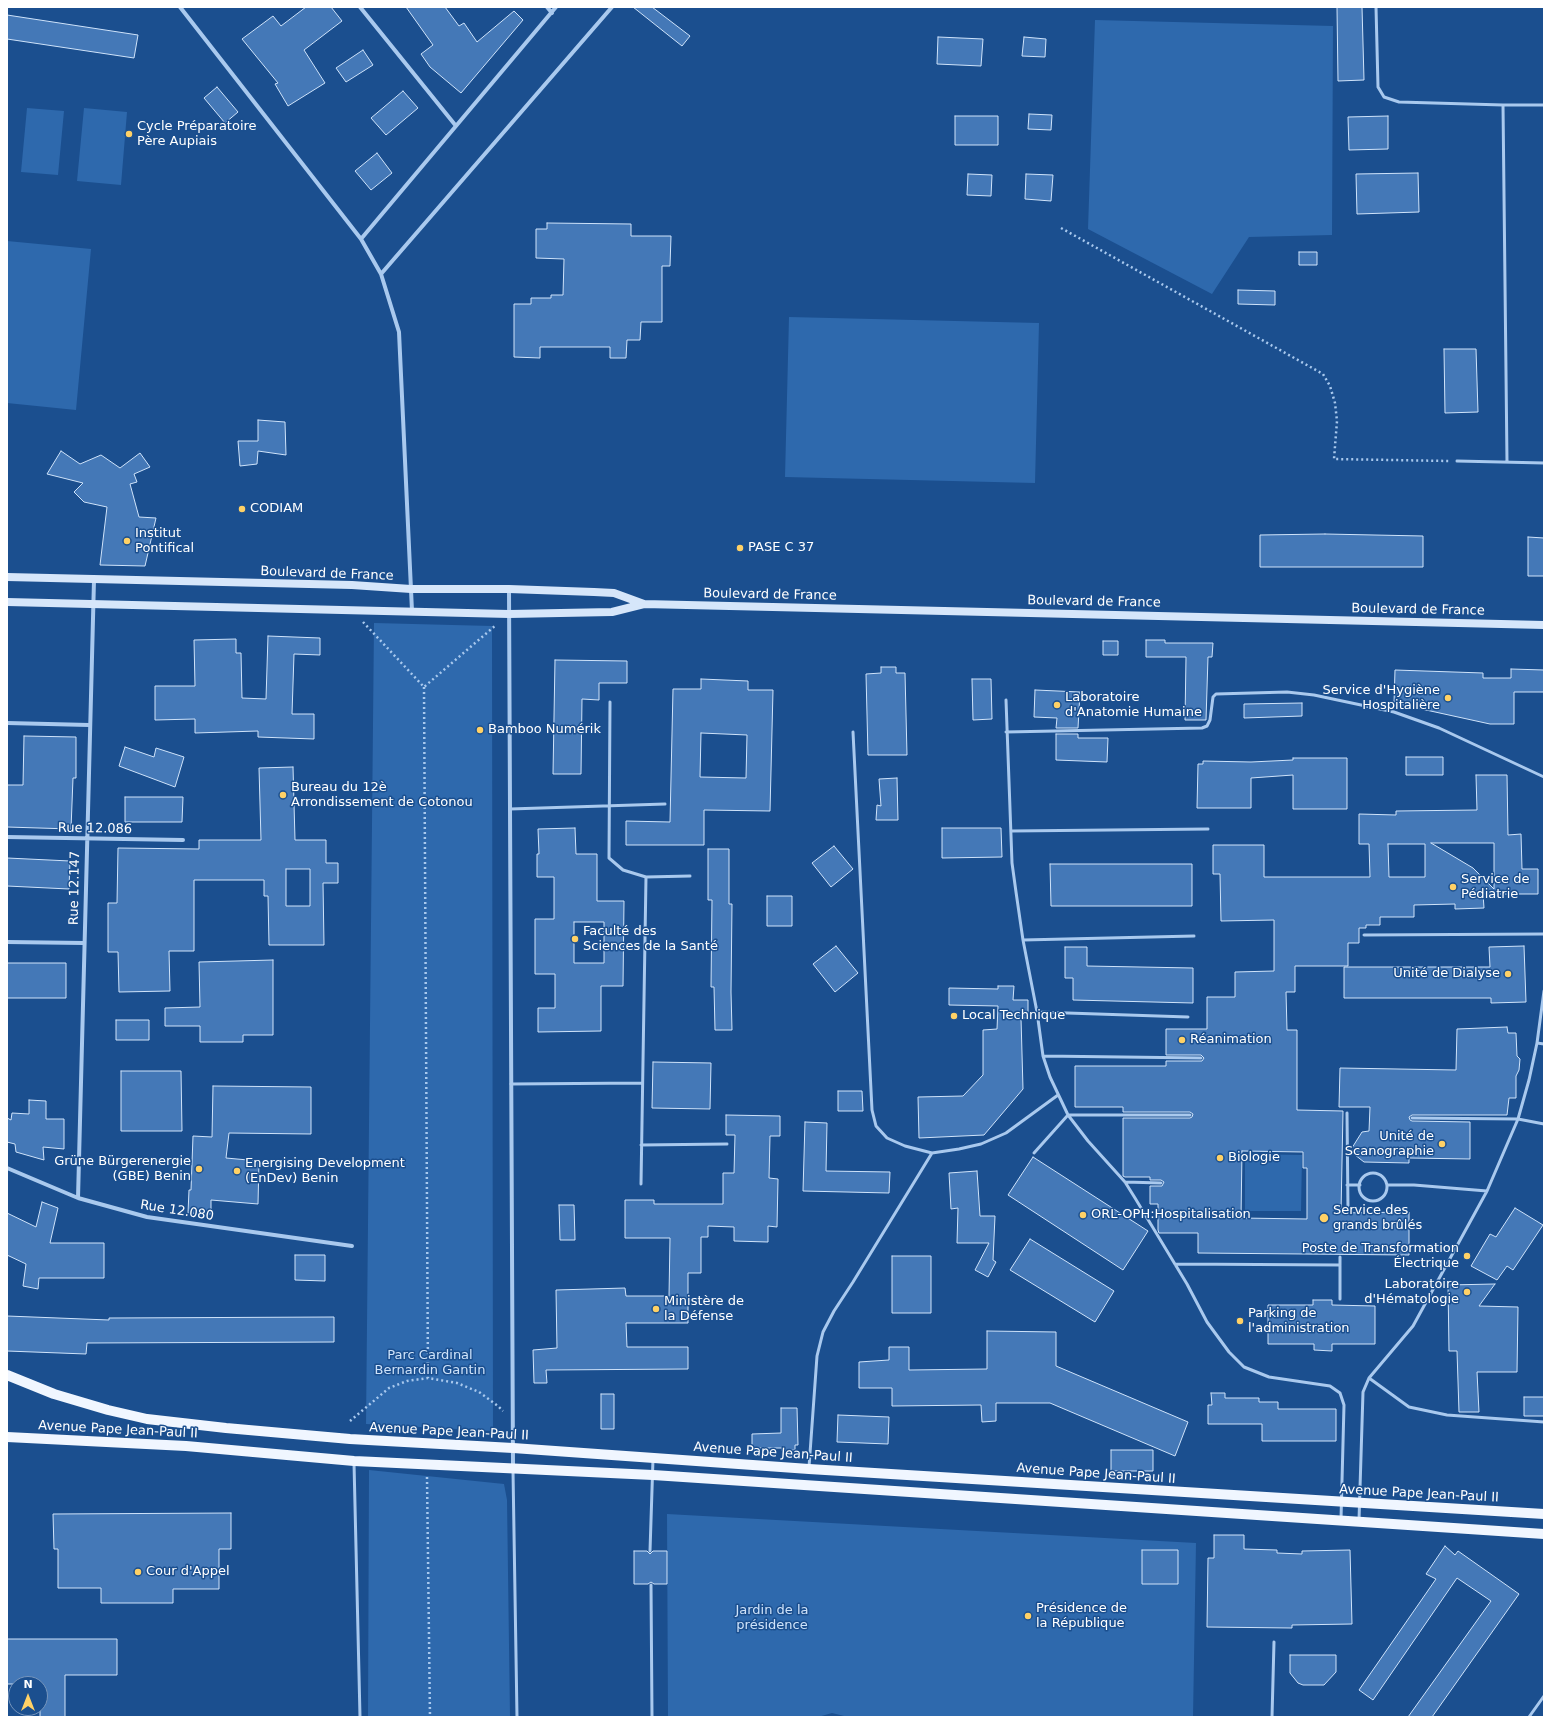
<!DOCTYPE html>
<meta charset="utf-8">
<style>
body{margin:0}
#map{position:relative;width:1551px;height:1724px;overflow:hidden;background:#1b4f8f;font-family:"DejaVu Sans",sans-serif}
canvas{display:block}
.frame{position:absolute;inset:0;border:8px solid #fff;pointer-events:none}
.north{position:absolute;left:8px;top:1676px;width:40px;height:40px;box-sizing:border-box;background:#1b4f8f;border:1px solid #7695bc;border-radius:50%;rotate:0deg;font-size:11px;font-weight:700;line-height:16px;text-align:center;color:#fff}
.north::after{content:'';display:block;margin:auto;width:14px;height:18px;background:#ffd166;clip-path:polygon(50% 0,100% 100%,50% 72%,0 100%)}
</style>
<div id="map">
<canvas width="1551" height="1724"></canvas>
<div class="frame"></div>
<div class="north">N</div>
</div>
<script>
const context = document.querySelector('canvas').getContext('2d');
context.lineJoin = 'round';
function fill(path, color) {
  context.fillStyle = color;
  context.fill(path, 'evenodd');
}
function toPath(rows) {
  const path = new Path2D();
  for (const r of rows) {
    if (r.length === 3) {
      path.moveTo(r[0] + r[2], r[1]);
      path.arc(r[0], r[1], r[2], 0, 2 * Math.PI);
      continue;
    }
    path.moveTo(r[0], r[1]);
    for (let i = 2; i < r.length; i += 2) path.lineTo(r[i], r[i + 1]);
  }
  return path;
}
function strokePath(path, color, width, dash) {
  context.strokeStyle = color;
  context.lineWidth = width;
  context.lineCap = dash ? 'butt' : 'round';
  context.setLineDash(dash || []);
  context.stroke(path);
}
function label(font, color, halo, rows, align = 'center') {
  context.font = font + ' "DejaVu Sans",sans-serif';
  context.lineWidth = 3;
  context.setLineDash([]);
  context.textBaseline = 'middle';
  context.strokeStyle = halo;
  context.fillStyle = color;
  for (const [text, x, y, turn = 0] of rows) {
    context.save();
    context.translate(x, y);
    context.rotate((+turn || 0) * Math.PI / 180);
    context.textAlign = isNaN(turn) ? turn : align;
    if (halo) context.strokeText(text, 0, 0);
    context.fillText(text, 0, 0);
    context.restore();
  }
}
fill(toPath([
 [1095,20,1333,26,1332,235,1249,237,1212,294,1088,229],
 [27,108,64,111,58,175,21,172],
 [84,108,127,112,121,185,77,181],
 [7,241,91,249,76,410,7,403],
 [789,317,1039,323,1035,483,785,477],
 [374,623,492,626,493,1431,366,1424],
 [1245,1154,1302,1155,1301,1211,1245,1211],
 [369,1470,504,1484,507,1500,510,1717,368,1717],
 [667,1514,1196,1543,1193,1717,848,1717,832,1713,818,1717,668,1717]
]), '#2e69ad');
const building = toPath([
 [306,7,331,7,342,21,304,50,325,83,288,106,275,84,278,83,242,39,273,16,281,26,306,7],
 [406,7,445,7,459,26,464,23,477,42,514,11,523,20,461,93,430,67,421,54,433,45,406,7],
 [633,7,652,7,690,36,682,46,633,7],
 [1337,7,1362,7,1364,80,1338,81,1337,7],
 [7,15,138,35,134,58,7,39,7,15],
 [938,37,983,39,981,66,937,64,938,37],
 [1024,37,1046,39,1045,57,1022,56,1024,37],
 [363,50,373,65,346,82,336,68,363,50],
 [217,87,238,112,225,123,204,98,217,87],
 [403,91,418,108,386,135,371,118,403,91],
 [1029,114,1052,115,1051,130,1028,129,1029,114],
 [955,116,998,116,998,145,955,145,955,116],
 [1388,116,1388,149,1349,150,1348,117,1388,116],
 [377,153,392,173,371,190,355,171,377,153],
 [1418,173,1419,212,1357,214,1356,174,1418,173],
 [968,174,992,175,991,196,967,195,968,174],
 [1026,174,1053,175,1051,201,1025,199,1026,174],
 [547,223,631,224,631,236,671,236,670,266,662,266,662,322,641,322,640,340,627,340,626,358,610,358,610,347,540,347,540,358,514,357,514,304,531,304,531,298,551,298,551,295,563,295,564,259,536,258,536,229,547,229,547,223],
 [1299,252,1317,252,1317,265,1299,265,1299,252],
 [1238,290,1275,291,1275,305,1238,304,1238,290],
 [1444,349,1476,349,1478,412,1445,413,1444,349],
 [258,420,285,422,286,455,258,451,257,464,240,466,238,441,258,441,258,420],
 [61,451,80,464,101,455,120,468,140,453,150,467,134,474,137,482,130,484,139,517,156,518,145,566,100,565,107,507,84,502,74,492,83,483,47,474,61,451],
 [1325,534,1423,536,1423,567,1260,567,1260,535,1325,534],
 [1528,537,1544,538,1544,576,1528,576,1528,537],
 [268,636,320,638,320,655,294,654,292,714,314,714,314,739,258,737,258,731,195,733,195,719,155,720,155,686,195,686,194,640,236,639,236,653,241,653,242,698,266,699,268,636],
 [1146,640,1165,640,1165,643,1213,643,1212,657,1208,657,1206,720,1185,720,1186,657,1146,657,1146,640],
 [1103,641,1118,641,1118,655,1103,655,1103,641],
 [555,660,627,661,627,683,599,683,599,700,582,699,581,774,553,774,555,660],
 [881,667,896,667,896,673,905,673,907,755,868,755,866,674,881,673,881,667],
 [1511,669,1544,670,1544,692,1514,692,1514,724,1490,724,1394,703,1395,670,1483,673,1483,678,1511,678,1511,669],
 [701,679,748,681,748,690,773,690,770,811,704,810,704,845,626,845,626,821,670,822,673,689,701,689,701,679],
 [701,733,747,735,746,778,700,777,701,733],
 [972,679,991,679,992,719,973,720,972,679],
 [1035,690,1080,692,1078,728,1056,728,1057,718,1034,717,1035,690],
 [1302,703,1302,716,1244,718,1244,704,1302,703],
 [1056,734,1078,734,1078,738,1108,738,1107,762,1056,760,1056,734],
 [24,736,76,737,76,778,73,778,71,829,7,827,7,785,23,785,24,736],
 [125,747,154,757,156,748,184,757,175,787,119,766,125,747],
 [1406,757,1443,757,1443,775,1406,775,1406,757],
 [1293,758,1347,758,1347,809,1293,809,1293,775,1251,778,1251,808,1197,808,1198,764,1203,764,1203,761,1251,762,1293,760,1293,758],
 [293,767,295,840,326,840,326,863,338,863,338,883,323,883,324,945,269,945,268,896,264,896,264,880,194,880,194,951,169,951,170,991,119,992,118,952,108,952,108,903,117,903,118,848,199,849,199,840,261,840,259,768,293,767],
 [286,869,310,869,310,906,286,906,286,869],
 [1476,775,1507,775,1508,835,1521,834,1522,869,1538,869,1538,894,1483,894,1484,908,1455,909,1455,904,1414,905,1414,917,1380,917,1380,925,1366,925,1366,928,1359,928,1359,943,1348,943,1348,966,1295,966,1295,992,1286,992,1287,1030,1297,1030,1297,1110,1343,1111,1341,1213,1409,1212,1409,1255,1198,1253,1198,1233,1159,1233,1158,1230,1158,1204,1150,1204,1150,1186,1162,1186,1164,1182,1161,1180,1150,1180,1150,1177,1125,1177,1123,1176,1123,1118,1190,1118,1192,1117,1193,1114,1190,1112,1123,1112,1123,1107,1075,1107,1075,1066,1166,1066,1166,1061,1202,1061,1204,1058,1201,1055,1166,1055,1166,1029,1207,1029,1207,997,1235,997,1235,972,1274,971,1274,920,1221,921,1220,874,1213,874,1213,845,1264,845,1264,877,1370,877,1369,844,1359,844,1359,814,1396,815,1396,811,1477,810,1476,775],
 [1431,843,1494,843,1494,889,1473,868,1431,843],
 [1388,844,1425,844,1425,877,1389,877,1388,844],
 [1242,1151,1303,1152,1303,1168,1307,1168,1307,1219,1241,1218,1242,1151],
 [897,778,898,820,876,820,877,805,881,806,879,779,897,778],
 [125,797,183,797,182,822,125,822,125,797],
 [575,828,576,854,597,854,597,901,624,901,623,986,601,986,601,1031,538,1032,538,1008,555,1008,555,974,535,974,535,919,554,919,554,877,537,877,537,854,539,854,538,829,575,828],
 [574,922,604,922,604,963,574,963,574,922],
 [942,828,1001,828,1002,857,942,858,942,828],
 [834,846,853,869,831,887,812,863,834,846],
 [708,849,729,849,729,904,732,904,731,992,732,1030,715,1030,714,987,711,987,712,900,708,900,708,849],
 [7,858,70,861,69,889,7,886,7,858],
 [1050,864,1192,864,1192,906,1051,906,1050,864],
 [767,896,792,896,792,926,767,926,767,896],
 [836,946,858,973,835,992,813,964,836,946],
 [1524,946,1526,1002,1491,1003,1491,998,1344,998,1344,967,1490,967,1489,947,1524,946],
 [1065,947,1087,947,1087,966,1193,968,1193,1003,1073,1000,1073,978,1065,978,1065,947],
 [273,960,273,1035,243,1035,243,1042,200,1042,200,1026,165,1026,165,1008,200,1007,199,962,273,960],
 [7,963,66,963,66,998,7,998,7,963],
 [998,986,1014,986,1013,1000,1028,1000,1028,1018,1021,1018,1023,1089,984,1135,919,1138,918,1097,963,1096,983,1075,983,1030,997,1029,998,1006,949,1005,949,988,998,989,998,986],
 [116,1020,149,1020,149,1040,116,1040,116,1020],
 [1507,1027,1508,1033,1516,1033,1517,1056,1520,1059,1519,1070,1516,1076,1516,1098,1509,1098,1507,1115,1412,1115,1409,1117,1410,1120,1412,1121,1470,1122,1470,1159,1409,1158,1409,1163,1364,1162,1350,1151,1362,1132,1369,1131,1370,1107,1339,1107,1340,1068,1456,1070,1457,1029,1507,1027],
 [653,1062,711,1063,710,1109,652,1108,653,1062],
 [121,1071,181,1071,182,1131,121,1131,121,1071],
 [213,1086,311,1087,311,1134,229,1133,226,1158,259,1161,258,1204,211,1200,211,1214,188,1213,189,1190,191,1190,193,1136,212,1137,213,1086],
 [838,1091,862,1091,863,1111,838,1111,838,1091],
 [29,1100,46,1101,46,1119,64,1119,64,1149,43,1147,44,1160,16,1152,15,1144,7,1142,7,1118,11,1120,12,1113,29,1114,29,1100],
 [726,1115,780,1116,780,1136,770,1136,769,1178,778,1179,777,1227,768,1226,768,1242,734,1241,734,1227,708,1226,708,1237,701,1237,701,1273,688,1273,688,1323,626,1323,627,1347,688,1347,688,1369,546,1370,547,1383,534,1383,533,1350,557,1348,556,1290,625,1288,626,1296,669,1296,670,1238,625,1238,625,1200,654,1200,654,1204,723,1204,723,1173,734,1173,735,1135,726,1135,726,1115],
 [805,1122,827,1123,826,1171,890,1172,889,1193,803,1191,805,1122],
 [1033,1157,1148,1231,1123,1270,1008,1195,1033,1157],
 [977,1171,980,1216,995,1216,993,1260,996,1262,988,1277,975,1270,989,1243,957,1243,958,1208,951,1209,949,1173,977,1171],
 [42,1202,58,1208,50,1243,104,1243,104,1278,39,1278,38,1289,23,1286,26,1264,7,1255,7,1213,36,1227,42,1202],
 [559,1205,574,1205,575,1240,560,1240,559,1205],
 [1515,1208,1543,1225,1513,1270,1507,1266,1497,1280,1471,1266,1490,1234,1496,1237,1515,1208],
 [1030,1239,1114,1291,1095,1322,1010,1270,1030,1239],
 [295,1255,325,1255,325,1281,295,1280,295,1255],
 [892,1256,931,1256,931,1313,892,1313,892,1256],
 [1495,1284,1479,1306,1518,1307,1517,1372,1477,1372,1479,1412,1459,1412,1457,1351,1449,1351,1448,1285,1495,1284],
 [1313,1300,1332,1300,1332,1305,1375,1306,1375,1344,1332,1344,1332,1351,1314,1350,1314,1344,1268,1344,1268,1305,1313,1305,1313,1300],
 [7,1316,109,1320,109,1318,334,1317,334,1342,87,1343,86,1354,7,1351,7,1316],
 [987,1331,1056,1332,1056,1366,1188,1422,1175,1456,1050,1403,996,1403,996,1421,982,1422,981,1405,892,1406,892,1388,859,1388,859,1362,889,1360,889,1347,909,1347,909,1370,987,1369,987,1331],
 [1211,1393,1225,1393,1225,1398,1259,1398,1259,1402,1278,1402,1278,1409,1336,1409,1336,1441,1262,1441,1262,1424,1208,1424,1208,1405,1212,1405,1211,1393],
 [601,1394,614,1394,614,1429,601,1429,601,1394],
 [1524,1397,1544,1397,1544,1416,1524,1416,1524,1397],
 [781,1408,797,1408,798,1445,795,1445,795,1450,782,1451,782,1448,752,1448,752,1434,781,1433,781,1408],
 [838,1415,889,1417,888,1444,837,1442,838,1415],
 [1111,1450,1153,1450,1153,1471,1111,1471,1111,1450],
 [231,1513,231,1549,219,1549,219,1589,173,1589,173,1603,101,1603,101,1588,58,1588,58,1549,54,1549,53,1514,231,1513],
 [1214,1535,1244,1535,1244,1549,1277,1550,1277,1553,1302,1554,1302,1551,1350,1550,1352,1624,1292,1625,1292,1628,1207,1627,1208,1558,1214,1558,1214,1535],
 [1445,1546,1455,1555,1458,1551,1519,1594,1432,1717,1408,1717,1491,1601,1457,1578,1373,1700,1359,1690,1436,1579,1426,1574,1445,1546],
 [1142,1550,1178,1550,1178,1584,1142,1584,1142,1550],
 [634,1551,647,1551,650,1554,653,1551,667,1551,667,1584,654,1584,651,1582,648,1584,634,1584,634,1551],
 [7,1639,117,1639,117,1675,65,1675,65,1717,40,1717,40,1684,7,1684,7,1639],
 [1290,1655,1336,1655,1336,1672,1324,1685,1303,1685,1298,1683,1290,1673,1290,1655]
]);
fill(building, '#4478b7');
strokePath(building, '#cfe3fa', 1);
strokePath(toPath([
 [1061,228,1323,374,1330,386,1335,403,1337,421,1334,459,1449,461],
 [363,622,424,687,496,625],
 [424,687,428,1378],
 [350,1421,389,1388,407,1381,428,1378,457,1383,479,1392,498,1406,503,1411],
 [427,1477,430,1717]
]), '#a9c9ee', 2.5, [2, 3]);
strokePath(toPath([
 [1376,7,1378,87,1384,97,1399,102,1503,105,1544,105],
 [1503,105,1507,462],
 [1457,461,1544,463],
 [1006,700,1012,863,1016,892,1023,940,1037,1012,1043,1056,1050,1077,1068,1115,1088,1141,1125,1182,1135,1198,1187,1284,1207,1322,1229,1352,1244,1367,1269,1377,1330,1386,1340,1393,1344,1405,1341,1519],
 [610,702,609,858,623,870,646,877,690,876],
 [853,732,872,1110,876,1126,887,1138,905,1146,932,1153,959,1149,981,1144,1006,1133,1058,1095],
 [1006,732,1202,728,1207,726,1210,720,1213,697,1216,694,1287,692,1314,695,1394,712,1439,728,1544,777],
 [510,809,665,804],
 [1011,831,1208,829],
 [1364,935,1544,934],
 [1023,940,1194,936],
 [1037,1012,1188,1017],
 [1537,1043,1544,1044],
 [1043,1056,1201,1058],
 [511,1084,642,1083],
 [1347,1113,1348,1209],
 [1412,1118,1518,1119,1544,1124],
 [641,1145,727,1144],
 [1034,1153,1068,1115,1190,1115],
 [1373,1187,14],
 [1125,1182,1161,1183],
 [641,1184,646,877],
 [1347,1185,1360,1185],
 [1387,1185,1414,1185,1487,1191],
 [1175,1264,1340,1265],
 [1340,1299,1340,1257],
 [1369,1378,1409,1407,1447,1415,1544,1422],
 [354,1463,360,1717],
 [809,1467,817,1356,823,1332,834,1311,853,1282,932,1153],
 [513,1471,517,1717],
 [1359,1520,1363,1392,1369,1378,1413,1326,1487,1191,1518,1119,1529,1080,1537,1043,1544,991],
 [650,1551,653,1459],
 [651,1585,652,1717],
 [1272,1717,1274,1642],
 [1529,1717,1544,1696]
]), '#a9c9ee', 3);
strokePath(toPath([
 [180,7,361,239,381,274,399,332,412,611],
 [360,7,456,126],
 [547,7,552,13],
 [361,239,556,7],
 [381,274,612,7],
 [509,589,513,1468],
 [7,723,89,725],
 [7,837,183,840],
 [7,942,84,943],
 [7,1168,78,1198,147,1217,352,1246],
 [78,1198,94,580]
]), '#a9c9ee', 4);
strokePath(toPath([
 [7,577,352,585,411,589,509,589,594,592,614,593,644,604],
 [7,602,509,614,612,612,644,604,1544,625]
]), '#d6e6fa', 8);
strokePath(toPath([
 [7,1375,54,1394,108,1410,147,1419,226,1428,350,1439,513,1448,809,1469,1544,1514],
 [7,1437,186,1446,354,1461,653,1475,1544,1534]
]), '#f0f6ff', 10);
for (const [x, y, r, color] of [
 [129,134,4,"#ffd166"],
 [242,509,4,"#ffd166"],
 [127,541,4,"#ffd166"],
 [740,548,4,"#ffd166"],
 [1448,698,4,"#ffd166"],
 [1057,705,4,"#ffd166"],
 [480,730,4,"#ffd166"],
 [283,795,4,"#ffd166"],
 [1453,887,4,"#ffd166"],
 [575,939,4,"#ffd166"],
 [1508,974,4,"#ffd166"],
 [954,1016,4,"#ffd166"],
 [1182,1040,4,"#ffd166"],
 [1442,1144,4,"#ffd166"],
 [1220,1158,4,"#ffd166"],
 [199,1169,4,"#ffd166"],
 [237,1171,4,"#ffd166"],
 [1083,1215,4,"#ffd166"],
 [1324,1218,5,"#ffd166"],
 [1467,1256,4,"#ffd166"],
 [1467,1292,4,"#ffd166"],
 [656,1309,4,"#ffd166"],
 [1240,1321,4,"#ffd166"],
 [138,1572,4,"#ffd166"],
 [1028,1616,4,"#ffd166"]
]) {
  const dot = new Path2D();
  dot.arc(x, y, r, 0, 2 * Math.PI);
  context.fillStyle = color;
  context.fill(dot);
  strokePath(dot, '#1b4f8f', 1.5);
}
label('13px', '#fff', '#1b4f8f', [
 ["Cycle Préparatoire",137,127],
 ["Père Aupiais",137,142],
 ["CODIAM",250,509],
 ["Institut",135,534],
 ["Pontifical",135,549],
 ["PASE C 37",748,548],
 ["Service d'Hygiène",1440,691,"right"],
 ["Hospitalière",1440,706,"right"],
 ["Laboratoire",1065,698],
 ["d'Anatomie Humaine",1065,713],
 ["Bamboo Numérik",488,730],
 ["Bureau du 12è",291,788],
 ["Arrondissement de Cotonou",291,803],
 ["Service de",1461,880],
 ["Pédiatrie",1461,895],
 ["Faculté des",583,932],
 ["Sciences de la Santé",583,947],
 ["Unité de Dialyse",1500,974,"right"],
 ["Local Technique",962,1016],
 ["Réanimation",1190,1040],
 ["Unité de",1434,1137,"right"],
 ["Scanographie",1434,1152,"right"],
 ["Biologie",1228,1158],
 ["Grüne Bürgerenergie",191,1162,"right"],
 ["(GBE) Benin",191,1177,"right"],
 ["Energising Development",245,1164],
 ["(EnDev) Benin",245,1179],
 ["Service des",1333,1211],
 ["grands brûlés",1333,1226],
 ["ORL-OPH:Hospitalisation",1091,1215],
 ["Poste de Transformation",1459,1249,"right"],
 ["Électrique",1459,1264,"right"],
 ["Laboratoire",1459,1285,"right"],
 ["d'Hématologie",1459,1300,"right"],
 ["Ministère de",664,1302],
 ["la Défense",664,1317],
 ["Parking de",1248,1314],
 ["l'administration",1248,1329],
 ["Cour d'Appel",146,1572],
 ["Présidence de",1036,1609],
 ["la République",1036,1624]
], 'left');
label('13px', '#fff', '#1b4f8f', [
 ["Boulevard de France",327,574,2],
 ["Boulevard de France",770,595,1],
 ["Boulevard de France",1094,602,1],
 ["Boulevard de France",1418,610,1],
 ["Rue 12.086",95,829,1],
 ["Rue 12.147",75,888,-89],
 ["Rue 12.080",177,1211,9],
 ["Avenue Pape Jean-Paul II",118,1430,3],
 ["Avenue Pape Jean-Paul II",449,1432,3],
 ["Avenue Pape Jean-Paul II",773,1453,4],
 ["Avenue Pape Jean-Paul II",1096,1474,4],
 ["Avenue Pape Jean-Paul II",1419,1494,3]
]);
label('13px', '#cfe3fa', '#1b4f8f', [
 ["Parc Cardinal",430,1356],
 ["Bernardin Gantin",430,1371],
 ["Jardin de la",772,1611],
 ["présidence",772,1626]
]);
</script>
